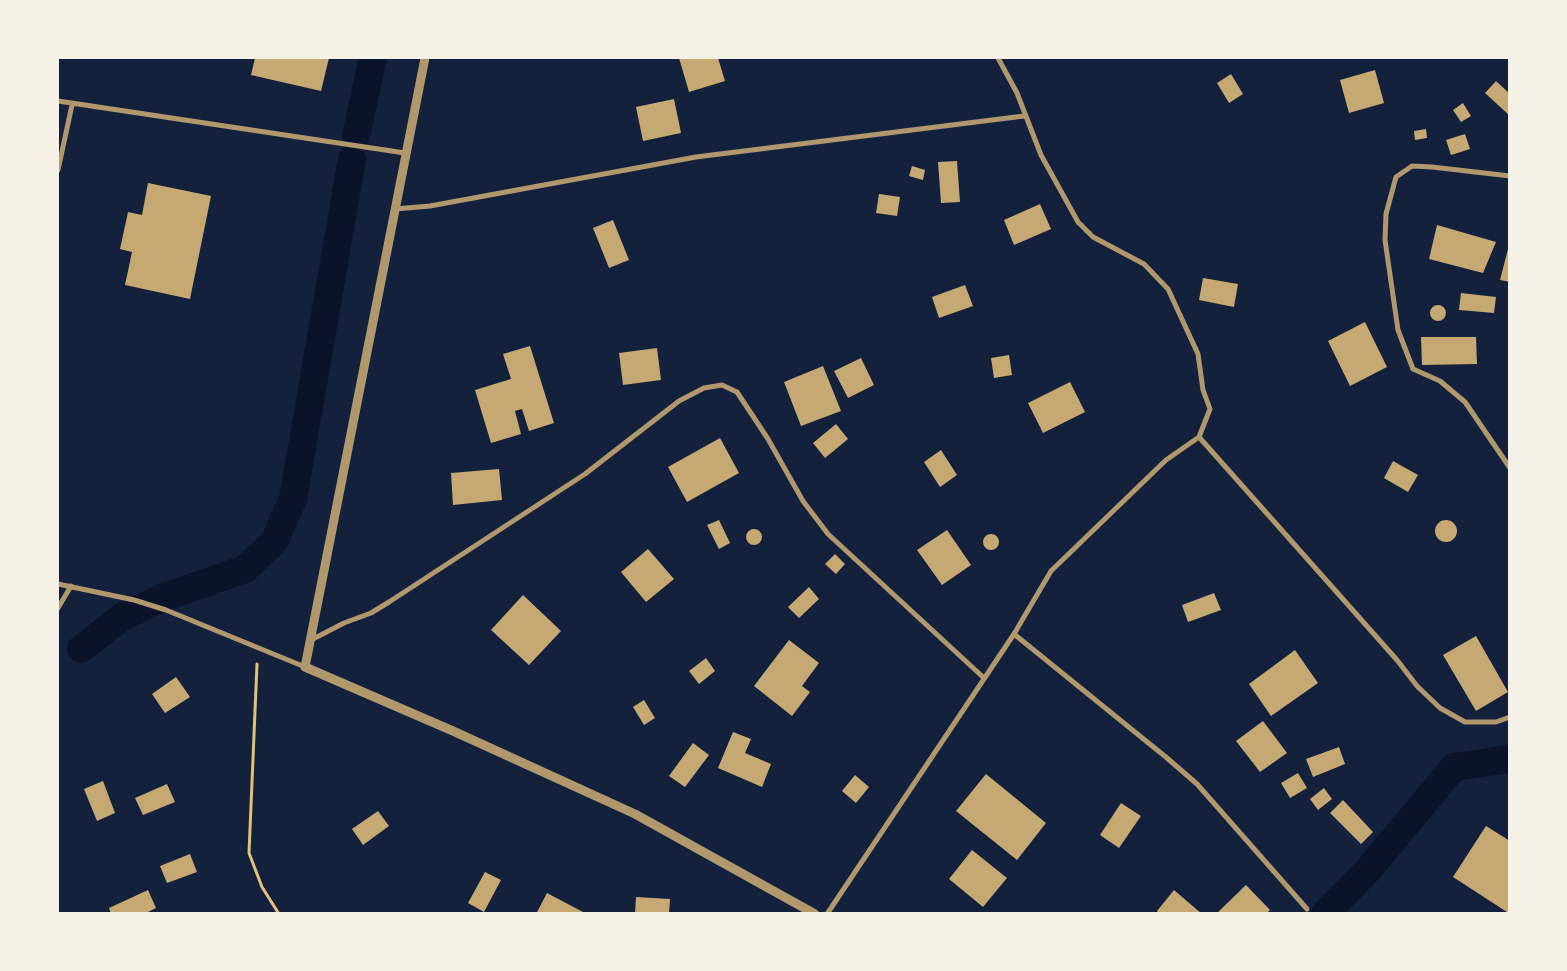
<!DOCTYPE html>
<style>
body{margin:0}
#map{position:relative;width:1567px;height:971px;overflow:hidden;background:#14213d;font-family:"Roboto Serif",serif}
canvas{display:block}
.frame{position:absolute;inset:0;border:59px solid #f6f1e7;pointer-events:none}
</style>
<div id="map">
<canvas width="1567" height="971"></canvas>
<div class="frame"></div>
</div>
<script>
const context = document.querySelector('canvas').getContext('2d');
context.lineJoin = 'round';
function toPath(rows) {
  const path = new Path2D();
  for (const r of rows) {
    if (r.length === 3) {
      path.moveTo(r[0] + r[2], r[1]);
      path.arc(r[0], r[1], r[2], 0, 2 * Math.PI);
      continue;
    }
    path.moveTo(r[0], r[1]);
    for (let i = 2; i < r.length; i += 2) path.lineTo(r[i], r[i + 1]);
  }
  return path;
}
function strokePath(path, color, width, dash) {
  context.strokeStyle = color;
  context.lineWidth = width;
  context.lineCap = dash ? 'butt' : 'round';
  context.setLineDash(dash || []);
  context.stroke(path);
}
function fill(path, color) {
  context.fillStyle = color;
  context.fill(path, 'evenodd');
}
strokePath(toPath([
 [356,136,373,58],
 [81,649,122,617,162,598,245,569,274,542,293,499,352,159],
 [1325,914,1368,870,1454,767,1510,759]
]), '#0b132b', 28);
fill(toPath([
 [255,58,329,58,321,91,251,75],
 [679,58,718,58,725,81,689,92],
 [1375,70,1384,103,1349,113,1340,80],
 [1231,74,1243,94,1229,103,1217,83],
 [1496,81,1510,94,1510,116,1485,93],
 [674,99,681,133,643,141,636,107],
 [1463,103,1471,116,1461,122,1453,110],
 [1426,129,1427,138,1415,140,1414,131],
 [1465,134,1470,149,1451,155,1446,140],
 [957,161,960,202,941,203,938,162],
 [912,166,925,170,923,180,909,176],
 [148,183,211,196,190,299,125,285,132,252,120,249,128,212,142,215],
 [879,194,900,197,897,216,876,213],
 [1040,204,1051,229,1014,245,1004,220],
 [613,220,629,260,609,268,593,228],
 [1437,225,1496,242,1483,273,1429,259],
 [1508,249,1510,249,1510,282,1500,280],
 [1203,278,1238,284,1234,307,1199,300],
 [965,285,973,306,939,318,932,297],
 [1461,293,1496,297,1494,313,1459,310],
 [1438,313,8],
 [1365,322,1387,367,1350,386,1328,341],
 [1421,337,1476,337,1477,364,1422,365],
 [530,346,554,423,529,431,522,409,515,411,521,434,491,443,475,390,511,379,503,354],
 [657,348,661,380,623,385,619,353],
 [1009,355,1012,375,994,378,991,358],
 [861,358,874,385,848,398,834,371],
 [823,366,841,411,801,426,784,382],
 [1070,382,1085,412,1043,433,1028,403],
 [836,424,848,439,825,458,813,443],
 [720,438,739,473,687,502,668,467],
 [941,450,957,475,940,487,924,462],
 [1393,461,1418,475,1408,492,1384,478],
 [499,469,502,500,453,505,451,473],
 [719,520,730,543,719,549,707,525],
 [1446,531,11],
 [754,537,8],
 [947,530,971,565,942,585,917,550],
 [991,542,8],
 [648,549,674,579,646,602,621,572],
 [835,554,845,564,836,574,825,564],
 [809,587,819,599,799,618,788,607],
 [1214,593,1221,610,1188,622,1182,605],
 [523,595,561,631,529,665,491,630],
 [1476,636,1508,692,1476,711,1443,655],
 [789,640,819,663,802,686,810,692,792,716,754,686],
 [1295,650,1318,683,1271,716,1249,684],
 [706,658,715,671,699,684,689,671],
 [176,677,190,697,165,713,152,694],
 [644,700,655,718,644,725,633,707],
 [1263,721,1287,753,1260,772,1236,741],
 [733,732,751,739,745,753,771,764,762,787,718,768],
 [693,743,709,755,685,787,669,776],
 [1339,747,1345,764,1313,777,1306,759],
 [1298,773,1307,788,1290,798,1281,783],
 [986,774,1046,823,1017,860,956,811],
 [855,775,869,787,856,803,842,791],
 [103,781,115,813,97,821,84,789],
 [167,784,175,802,143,815,135,798],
 [1324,788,1332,799,1318,810,1310,799],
 [1343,800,1373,832,1361,844,1330,813],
 [1121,803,1141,816,1119,848,1100,835],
 [378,811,389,826,363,845,352,829],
 [1486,826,1510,841,1510,914,1453,877],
 [972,850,1007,878,983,907,949,879],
 [190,854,197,872,167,883,160,866],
 [485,872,501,880,484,912,468,903],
 [1246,885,1270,910,1266,914,1216,914],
 [148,890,156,908,144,914,111,914,109,908],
 [1174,890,1202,914,1159,914,1157,911],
 [547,893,583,912,582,914,536,914],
 [636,897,670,899,669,914,635,914]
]), '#c6a872');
strokePath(toPath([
 [257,664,249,853,262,887,279,914]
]), '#e5c07b', 3);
strokePath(toPath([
 [998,58,1017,93,1041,155,1078,222,1093,237,1144,264,1168,289,1198,354,1203,390,1210,409,1199,437],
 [58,101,405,153],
 [58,170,72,105],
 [1510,176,1432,167,1412,166,1396,177,1386,214,1385,240,1398,330,1413,369,1440,381,1465,402,1510,468],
 [395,209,430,206,696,157,1024,116],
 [58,584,134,600,166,610,305,667],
 [58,608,71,586],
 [1014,634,1167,758,1197,784,1307,909],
 [311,640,344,623,371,613,389,602,585,474,679,401,704,388,722,385,737,392,768,439,803,501,828,534,984,678],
 [827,914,1014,634,1051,571,1166,460,1199,437,1397,660,1417,686,1440,708,1465,722,1496,722,1510,717]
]), '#b1986c', 5);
strokePath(toPath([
 [425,58,305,667,453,731,635,814,815,914]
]), '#b1986c', 9);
</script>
